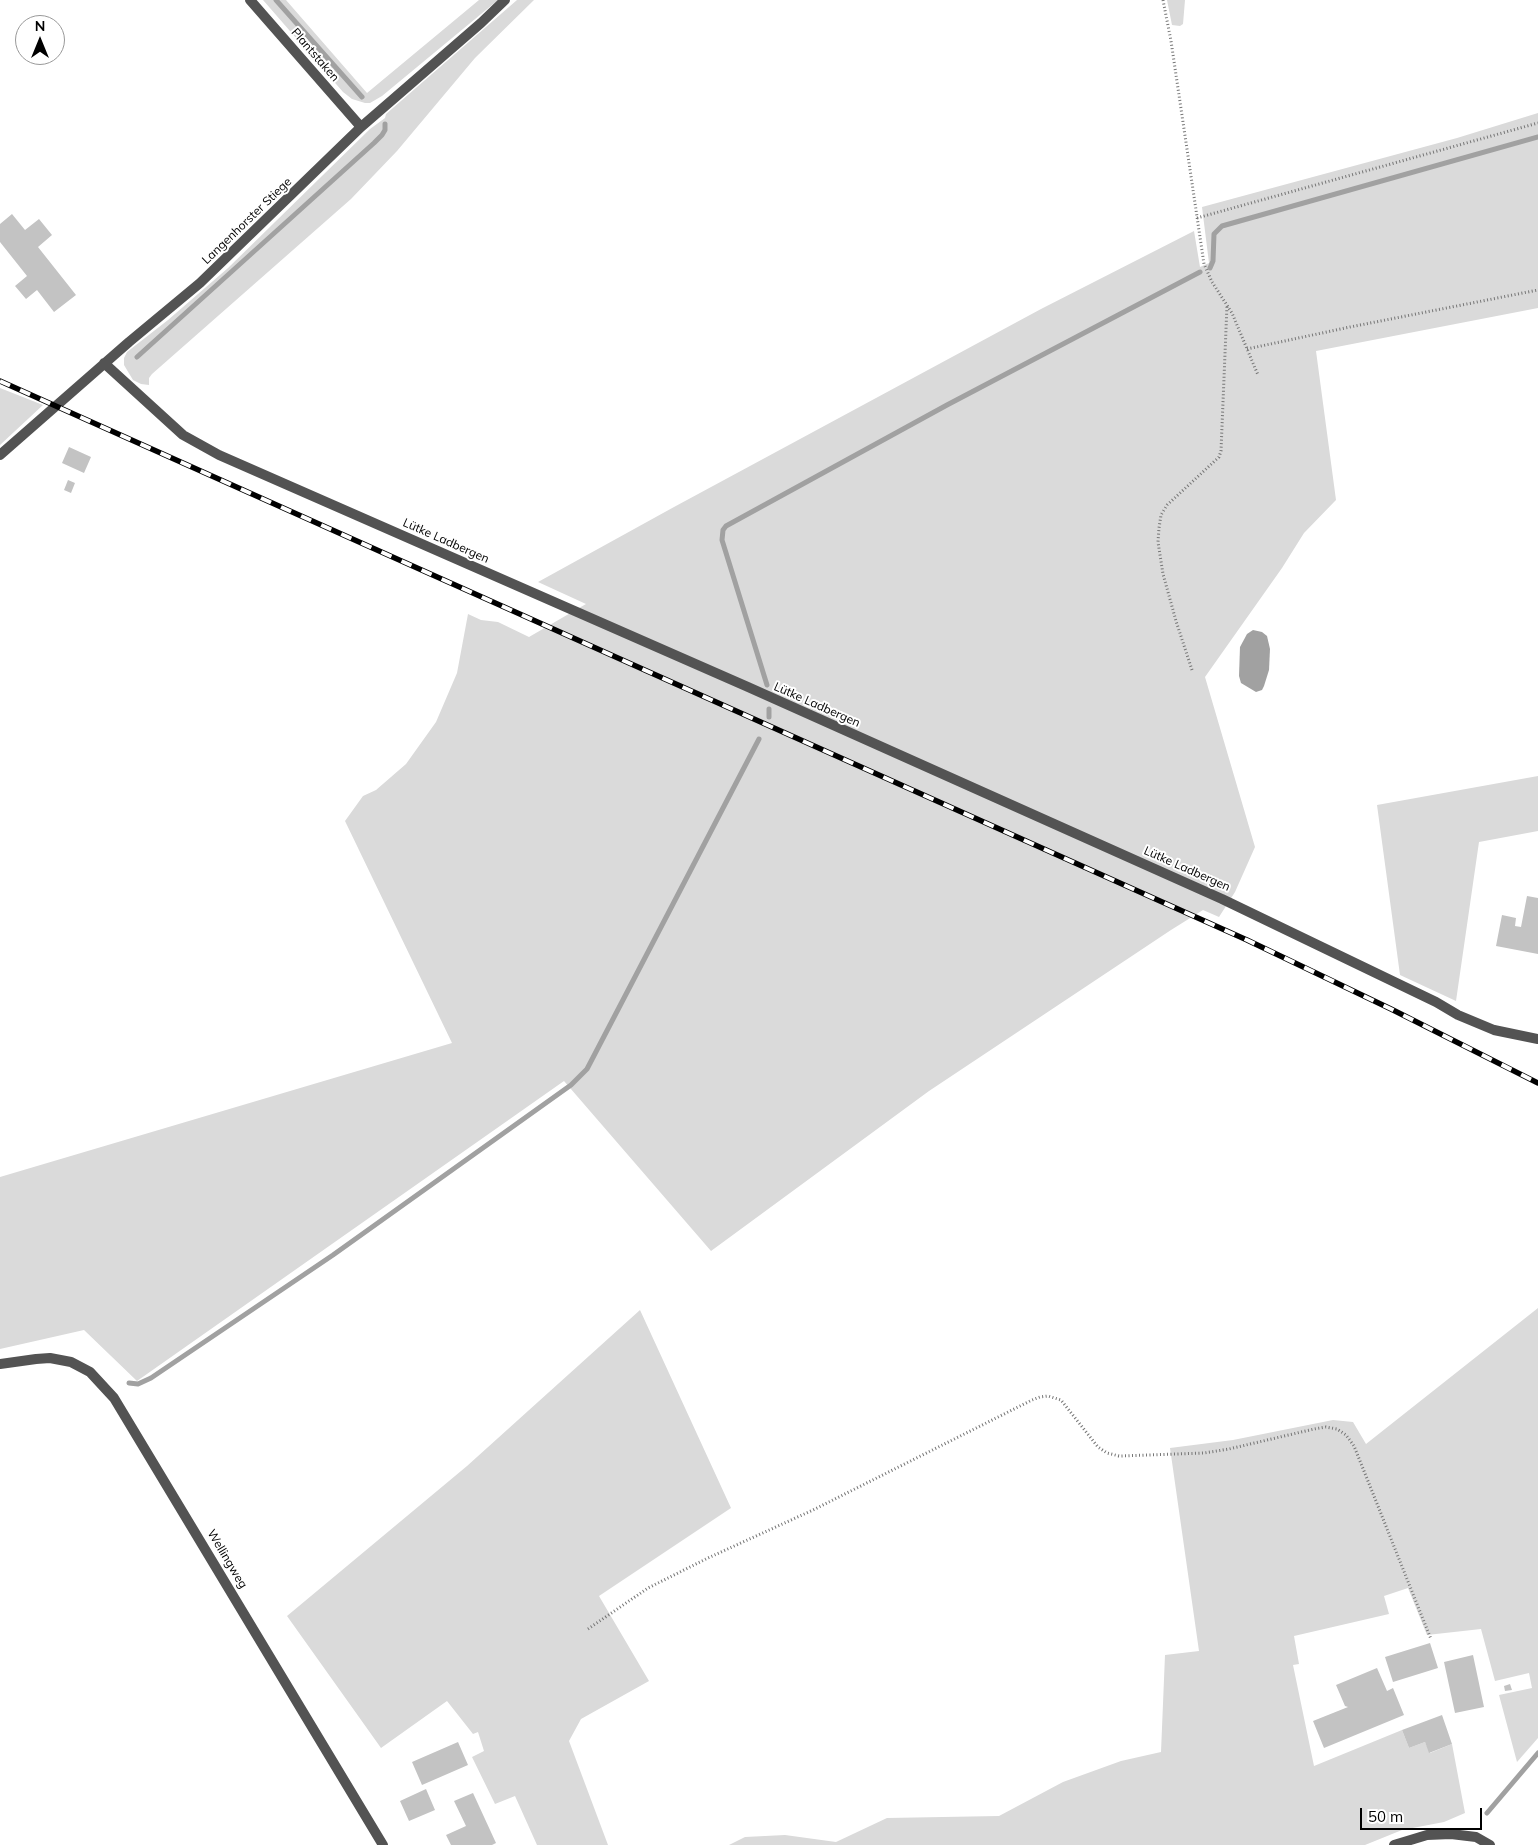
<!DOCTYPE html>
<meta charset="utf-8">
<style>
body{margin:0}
#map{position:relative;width:1538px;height:1845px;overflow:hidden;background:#fff;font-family:Mulish,sans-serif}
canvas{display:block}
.north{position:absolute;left:15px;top:15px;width:50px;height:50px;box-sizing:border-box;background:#fff;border:1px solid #999;border-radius:50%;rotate:0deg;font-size:14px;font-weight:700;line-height:20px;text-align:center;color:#000}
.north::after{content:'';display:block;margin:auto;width:18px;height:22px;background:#000;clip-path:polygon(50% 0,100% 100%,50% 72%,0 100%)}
.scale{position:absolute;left:1360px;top:1808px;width:122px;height:22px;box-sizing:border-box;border:2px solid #000;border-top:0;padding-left:6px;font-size:15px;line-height:18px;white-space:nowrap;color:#000;-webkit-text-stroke:4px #fff;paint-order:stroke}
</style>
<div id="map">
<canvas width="1538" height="1845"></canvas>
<div class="north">N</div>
<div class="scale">50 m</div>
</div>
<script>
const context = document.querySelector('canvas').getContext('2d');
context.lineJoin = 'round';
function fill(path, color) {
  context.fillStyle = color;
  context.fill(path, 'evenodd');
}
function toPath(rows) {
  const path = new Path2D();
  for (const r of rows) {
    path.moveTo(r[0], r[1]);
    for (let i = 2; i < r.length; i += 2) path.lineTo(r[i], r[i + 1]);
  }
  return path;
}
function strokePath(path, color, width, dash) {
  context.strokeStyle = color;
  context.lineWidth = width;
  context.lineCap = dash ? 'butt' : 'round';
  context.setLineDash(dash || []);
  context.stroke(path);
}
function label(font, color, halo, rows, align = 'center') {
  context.font = font + ' Mulish,sans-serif';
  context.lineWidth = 4;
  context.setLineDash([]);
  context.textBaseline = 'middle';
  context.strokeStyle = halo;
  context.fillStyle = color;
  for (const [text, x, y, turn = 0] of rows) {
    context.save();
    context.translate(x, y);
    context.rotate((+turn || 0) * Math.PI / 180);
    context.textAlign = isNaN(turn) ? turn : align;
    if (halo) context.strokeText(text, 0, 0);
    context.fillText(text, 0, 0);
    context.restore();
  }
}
fill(toPath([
 [263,0,286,0,367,93,479,0,498,0,382,96,370,103,365,103,352,99,343,92],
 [517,0,534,0,475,58,397,151,351,199,152,374,149,378,149,385,141,384,133,380,124,365,124,358,127,352,168,320,228,268,370,129,385,118,386,114],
 [1167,0,1185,0,1183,24,1180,26,1172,25],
 [1538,113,1538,308,1316,351,1336,500,1304,533,1282,568,1205,677,1255,847,1235,892,1219,917,1203,910,1171,930,929,1091,711,1251,564,1081,137,1381,84,1330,0,1349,0,1177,452,1043,345,821,363,796,376,790,406,764,436,722,457,673,468,614,481,620,498,622,529,637,586,604,538,582,674,507,1041,309,1194,231,1200,267,1209,263,1202,207,1457,138],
 [0,388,43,405,0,445],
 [1538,776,1538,831,1479,842,1456,1001,1400,975,1377,805],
 [1538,1308,1538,1738,1517,1762,1499,1695,1532,1688,1529,1673,1495,1681,1481,1629,1427,1635,1408,1588,1384,1596,1389,1614,1294,1636,1299,1664,1293,1665,1314,1766,1402,1730,1409,1748,1425,1742,1430,1753,1452,1744,1465,1813,1444,1822,1402,1830,1365,1845,729,1845,745,1837,785,1835,836,1842,887,1818,999,1816,1063,1782,1121,1761,1161,1752,1165,1655,1199,1651,1170,1448,1233,1440,1333,1420,1353,1422,1366,1444],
 [640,1310,731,1508,599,1596,649,1681,581,1719,569,1741,608,1845,537,1845,515,1796,495,1804,472,1757,484,1751,478,1732,473,1734,447,1701,381,1748,287,1616,467,1466]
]), '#dadada');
fill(toPath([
 [1253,630,1262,632,1267,636,1270,649,1269,670,1264,686,1262,690,1256,692,1241,683,1239,676,1240,647,1247,634]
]), '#a1a1a1');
strokePath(toPath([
 [276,0,362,97],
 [1210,268,1213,261,1214,234,1222,226,1538,137],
 [137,357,374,143,382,135,385,130,385,124],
 [767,685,722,540,723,530,726,526,947,405,1200,272],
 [769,717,769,709],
 [129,1383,138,1384,151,1378,333,1255,571,1085,587,1069,759,739],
 [1487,1813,1538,1753]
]), '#a1a1a1', 5);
fill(toPath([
 [12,214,25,230,39,219,52,235,38,247,76,295,54,312,37,290,26,299,15,286,27,276,0,242,0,224],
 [69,447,91,457,84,473,62,463],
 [68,480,75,483,71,493,64,490],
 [1527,896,1538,898,1538,954,1496,946,1502,915,1516,918,1515,926,1521,927],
 [1430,1643,1438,1668,1393,1682,1385,1657],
 [1473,1655,1484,1707,1455,1713,1444,1662],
 [1377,1668,1387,1691,1393,1688,1404,1715,1324,1748,1313,1721,1348,1707,1345,1706,1336,1685],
 [1510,1684,1512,1690,1505,1691,1504,1686],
 [1442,1715,1452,1744,1429,1753,1425,1742,1409,1748,1402,1730],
 [458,1742,468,1765,422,1785,412,1762],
 [426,1789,435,1810,409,1821,400,1801],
 [473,1793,496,1843,492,1845,451,1845,446,1835,466,1826,454,1801]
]), '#c3c3c3');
strokePath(toPath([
 [1163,0,1171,41,1204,264,1212,282,1232,313,1258,375],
 [1197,218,1538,123],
 [1247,349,1350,327,1538,290],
 [1192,670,1176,621,1163,574,1158,542,1159,528,1161,515,1167,505,1219,457,1221,451,1227,305],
 [588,1629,648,1588,708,1558,813,1510,1032,1400,1040,1397,1048,1396,1061,1400,1098,1447,1107,1453,1119,1456,1204,1453,1229,1449,1314,1429,1326,1427,1337,1429,1346,1435,1354,1446,1431,1639]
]), '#757575', 3, [1, 2.5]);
strokePath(toPath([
 [250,0,361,127],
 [104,363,183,435,219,455,748,687,1222,899,1436,1002,1458,1015,1494,1030,1538,1039],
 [0,455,129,342,200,283,361,127,481,23,505,0],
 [0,1364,36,1359,50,1358,71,1362,90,1372,114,1398,383,1845],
 [1394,1845,1427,1835,1451,1834,1476,1837,1490,1845]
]), '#535353', 10);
const rail = toPath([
 [0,381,1247,940,1391,1009,1538,1083]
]);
strokePath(rail, '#000', 5.5);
strokePath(rail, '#fff', 4, [11]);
label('12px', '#000', '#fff', [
 ["Plantstaken",315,55,49],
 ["Langenhorster Stiege",247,221,-44],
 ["Lütke Ladbergen",446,541,24],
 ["Lütke Ladbergen",817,705,24],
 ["Lütke Ladbergen",1187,869,24],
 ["Wellingweg",227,1559,59]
]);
</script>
